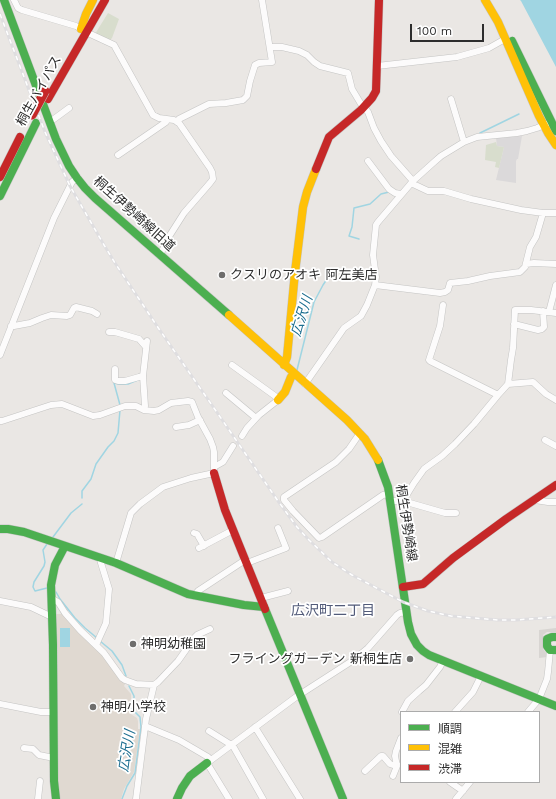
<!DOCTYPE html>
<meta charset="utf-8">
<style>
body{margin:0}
#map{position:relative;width:556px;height:799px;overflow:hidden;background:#eae7e4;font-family:"Work Sans","Noto Sans JP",sans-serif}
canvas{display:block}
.legend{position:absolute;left:400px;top:711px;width:140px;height:72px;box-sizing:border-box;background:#fff;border:1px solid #ababab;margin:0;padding:5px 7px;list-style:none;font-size:12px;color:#2d2d2d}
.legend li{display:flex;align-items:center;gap:8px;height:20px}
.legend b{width:20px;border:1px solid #ababab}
.scale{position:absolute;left:410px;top:24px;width:74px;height:18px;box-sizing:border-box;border:2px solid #2d2d2d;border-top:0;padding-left:5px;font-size:12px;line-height:14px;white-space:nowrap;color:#2d2d2d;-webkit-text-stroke:3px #fff;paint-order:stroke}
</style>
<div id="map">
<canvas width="556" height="799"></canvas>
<ul class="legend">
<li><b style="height:5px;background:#4caf50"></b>順調</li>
<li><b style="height:5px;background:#ffc107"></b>混雑</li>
<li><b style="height:5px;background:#c62828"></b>渋滞</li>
</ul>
<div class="scale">100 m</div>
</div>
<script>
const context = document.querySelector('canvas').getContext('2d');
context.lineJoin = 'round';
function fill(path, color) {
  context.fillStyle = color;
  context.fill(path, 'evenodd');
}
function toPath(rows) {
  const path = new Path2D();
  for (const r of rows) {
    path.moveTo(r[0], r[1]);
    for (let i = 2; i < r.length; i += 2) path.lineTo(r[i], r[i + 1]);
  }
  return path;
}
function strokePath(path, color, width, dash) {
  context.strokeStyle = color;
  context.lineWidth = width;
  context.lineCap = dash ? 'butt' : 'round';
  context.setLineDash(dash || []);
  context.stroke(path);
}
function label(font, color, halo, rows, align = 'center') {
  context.font = font + ' "Work Sans","Noto Sans JP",sans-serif';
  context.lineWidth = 3.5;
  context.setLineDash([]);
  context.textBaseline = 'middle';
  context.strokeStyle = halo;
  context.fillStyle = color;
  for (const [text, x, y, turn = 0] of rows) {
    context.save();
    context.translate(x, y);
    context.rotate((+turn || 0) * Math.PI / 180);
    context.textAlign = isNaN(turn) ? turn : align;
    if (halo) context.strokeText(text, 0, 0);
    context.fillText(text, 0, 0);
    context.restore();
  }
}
fill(toPath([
 [522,136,518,159,517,159,516,161,516,183,496,180,504,147,497,146,496,138]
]), '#dbd9da');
fill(toPath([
 [55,614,63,614,103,655,119,678,125,684,124,686,131,694,131,699,129,702,129,713,137,718,138,721,138,729,140,729,134,772,130,779,124,789,121,799,60,799,58,783,57,744,58,659]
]), '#e0d9d1');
fill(toPath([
 [108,13,119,19,112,38,110,40,95,34],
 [496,142,497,146,504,147,499,168,495,167,496,162,485,160,486,145]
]), '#d8ddcd');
fill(toPath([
 [556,628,556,632,547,632,543,635,543,649,546,653,547,657,539,658,539,630]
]), '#d8d5d2');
fill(toPath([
 [520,0,556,0,556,67,521,1],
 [60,628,70,628,70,647,60,647]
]), '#a0d5e2');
strokePath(toPath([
 [480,133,519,114],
 [359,239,349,236,352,227,354,208,370,204,381,194,389,192],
 [297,370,314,302,323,285,333,270],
 [120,405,114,383,119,384,128,384,140,379],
 [82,498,82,491,91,479,96,464,108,447,114,441,118,433,120,410],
 [53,537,71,513,82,504],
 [47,544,43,550,45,562,44,566,34,582,33,587,35,591,47,588],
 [56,592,60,599,75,618,85,628,97,638],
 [100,641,112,651,122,665,126,676],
 [122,799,127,786,135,773,141,727,140,717,131,708,130,705,134,698,134,696,129,686]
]), '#a0d5e2', 1.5);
const street = toPath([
 [14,0,18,8,22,10,76,26,81,29],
 [86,32,114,45,153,115,159,118,174,120,179,123,210,168,212,172,213,179,210,183,184,213,170,235,162,251,159,255],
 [270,47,282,47,299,51,307,55,314,62,320,66,348,73,352,89,361,104,368,112,374,128,381,141,391,156,413,181],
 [377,66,457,57,489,48,505,39],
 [451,99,464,142],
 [49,121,54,119,69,108],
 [177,122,179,119,209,104,226,103,243,100,247,96,250,81,255,65,259,63,272,62,262,0],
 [118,155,166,122,167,119],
 [368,161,389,189,395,193,401,194],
 [411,183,428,191,444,191,471,199,521,210,543,213,556,213],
 [526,264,534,263,556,264],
 [375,285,440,293,445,292,448,290,450,283,468,281,490,276,520,272,525,267,530,247,536,237,543,213],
 [443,305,440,326,429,360,430,361,498,395],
 [549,312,556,285],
 [514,324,538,330,542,329,544,327,543,311],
 [11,326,14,326,30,323,42,318,51,315,67,316,70,315,74,308,76,307,92,311,97,314],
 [109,332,115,332,139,339,146,347],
 [0,355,54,218,72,182,77,178],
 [232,365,275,396,278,400,259,415,247,428,242,436],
 [115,369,115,380,118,381,125,381,139,377,143,376],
 [305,384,344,328,361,316,367,305,375,285,376,277,373,255,376,225,378,222,413,181,433,163,441,156,464,142,477,137,517,133,527,131,537,128,547,124],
 [508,384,533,382,546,394,556,400],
 [226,393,256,418],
 [144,410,145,406,143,376,147,341],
 [0,421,2,421,51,405,62,404,93,416,100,415,125,406,136,406,144,410,154,411,159,410,171,403,188,401,192,402,198,417,210,439,213,447,214,452,214,473,191,478,163,487,140,504,131,513,116,563],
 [176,427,189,425,200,420],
 [360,433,349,449,336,462,287,495,284,497,284,500,293,511,319,538,322,537,383,495,389,494],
 [545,440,556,446],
 [214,467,223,462,233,446],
 [535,500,548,502,556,502],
 [391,501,403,501,445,513,456,513],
 [403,501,414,483,424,469,428,466,442,456,455,444,474,424,498,395,508,384,511,360,513,348,515,310,531,310,556,313],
 [194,533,197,534,204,546],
 [199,548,233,530],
 [247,563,286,548,278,528],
 [194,596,198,591,245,560],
 [51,598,58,602,65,613,80,630,104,653,122,678,125,680,136,684,154,685,158,682,178,661,195,637,197,635,210,629],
 [261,598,288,591],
 [0,601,31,607,52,617],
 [96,645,106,623,109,589,101,563,100,558],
 [0,704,41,712,54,712],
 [402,712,408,701,419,691,426,685,440,667,443,661],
 [455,712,473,692,481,676],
 [528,712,539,699,547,679,548,672,550,650],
 [145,726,179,740,208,757,211,760],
 [255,727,300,799],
 [209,731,233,746,263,799],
 [24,748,33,749,39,755,54,758],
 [365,771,381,756,383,756,390,764,393,765,397,764],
 [393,776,397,766,395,756,396,751,401,738],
 [450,782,463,791],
 [38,799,40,781],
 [136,799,146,719,154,685],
 [229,799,207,763,296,697,355,659,368,648,397,615,400,613,407,612],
 [456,799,470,782]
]);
const fast = toPath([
 [4,0,56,139,69,166,77,178,85,188,95,198,229,315],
 [512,41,556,131],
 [0,196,36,123],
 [378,460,388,487,408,622,411,634,417,645,423,651,429,655,556,706],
 [0,529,8,529,24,532,116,563,188,594,244,605,264,607],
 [265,609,343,799],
 [556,637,552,637,547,639,547,646,550,650,556,650],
 [56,799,54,781,53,645,51,585,55,565,65,546],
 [177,799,182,788,190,776,207,763]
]);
const slow = toPath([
 [485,0,498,22,539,116,548,133,556,145],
 [81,29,86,14,93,0],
 [229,315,347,420,365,439,378,460],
 [284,365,287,357,295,272,303,207,307,192,316,169],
 [278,400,285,392,291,377,294,374]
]);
const jam = toPath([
 [48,99,105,0],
 [316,169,329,137,361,110,372,98,376,91,379,0],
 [0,177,20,137],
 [214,473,225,510,265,609],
 [403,587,423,584,453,558,506,519,556,485]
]);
strokePath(street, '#c4c4c3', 7);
strokePath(fast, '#c4c4c3', 9);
strokePath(slow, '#c4c4c3', 9);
strokePath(jam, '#c4c4c3', 9);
strokePath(street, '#fcfbfb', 6);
strokePath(fast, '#4caf50', 8);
strokePath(slow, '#ffc107', 8);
strokePath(jam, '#c62828', 8);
const rail = toPath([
 [0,14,45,132,70,186,104,245,115,263,159,329,216,411,278,501,297,527,309,540,332,562,352,575,403,602,428,611,451,616,498,620,516,620,556,617]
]);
strokePath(rail, '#dfdee0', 3);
strokePath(rail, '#fff', 1.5, [4.5]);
const jamBridge = toPath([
 [32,115,45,91]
]);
strokePath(jamBridge, '#c6c4c3', 10, []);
strokePath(jamBridge, '#c62828', 9);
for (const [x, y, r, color] of [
 [222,275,4,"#6f6e6d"],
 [133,644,4,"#6f6e6d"],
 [410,659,4,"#6f6e6d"],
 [93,707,4,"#6f6e6d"]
]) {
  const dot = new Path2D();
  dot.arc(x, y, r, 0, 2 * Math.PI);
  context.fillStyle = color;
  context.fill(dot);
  strokePath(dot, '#fff', 1.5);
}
label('13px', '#2d2d2d', '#fff', [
 ["桐生バイパス",39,91,-61],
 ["桐生伊勢崎線旧道",134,214,42],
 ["桐生伊勢崎線",406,523,81]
]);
label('13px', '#2d2d2d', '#fff', [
 ["クスリのアオキ 阿左美店",230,275],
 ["神明幼稚園",141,644],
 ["フライングガーデン 新桐生店",402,659,"right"],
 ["神明小学校",101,707]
], 'left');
label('italic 14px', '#1e6f90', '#fff', [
 ["広沢川",302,316,-72],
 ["広沢川",127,751,-80]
]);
label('14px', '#525b79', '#fff', [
 ["広沢町二丁目",333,611]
]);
</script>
